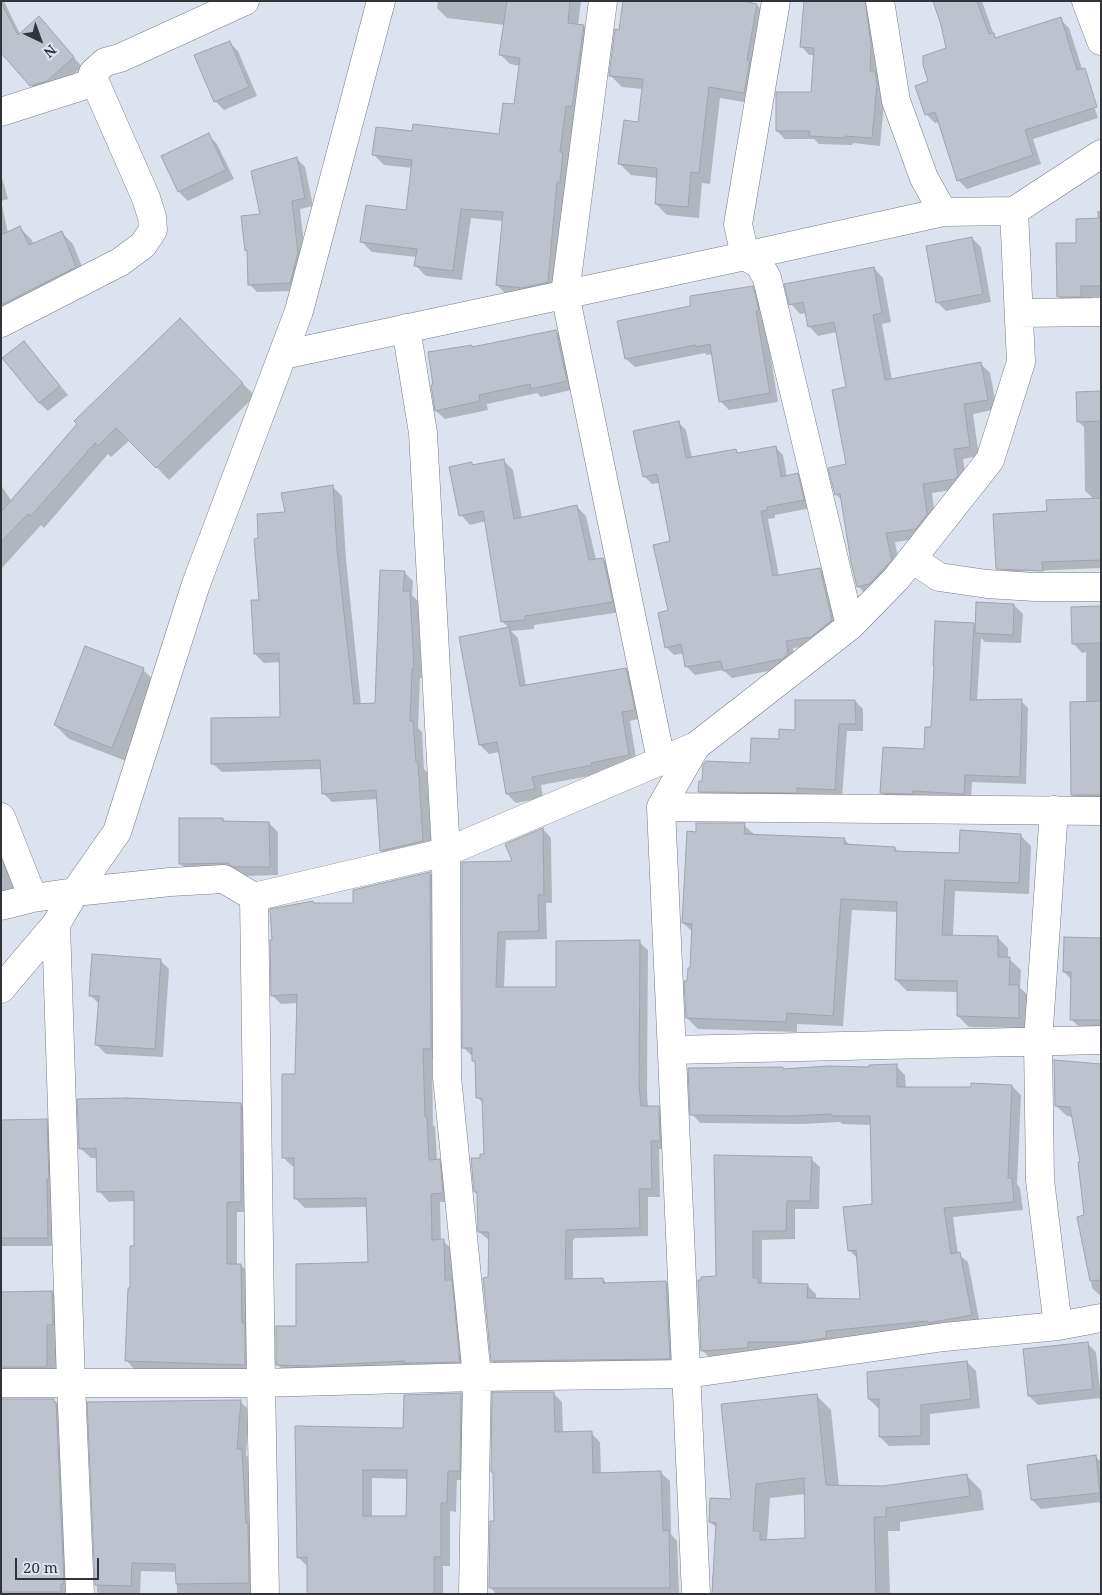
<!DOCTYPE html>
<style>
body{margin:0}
#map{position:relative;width:1102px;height:1595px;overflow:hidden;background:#dde3ee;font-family:"Noto Serif",serif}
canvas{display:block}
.frame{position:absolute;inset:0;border:2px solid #323439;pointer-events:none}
.north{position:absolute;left:15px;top:15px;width:50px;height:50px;-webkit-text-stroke:4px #dde3ee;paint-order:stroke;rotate:138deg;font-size:14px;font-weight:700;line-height:20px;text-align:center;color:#323439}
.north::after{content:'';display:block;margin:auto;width:18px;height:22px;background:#323439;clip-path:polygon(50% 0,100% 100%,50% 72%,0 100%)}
.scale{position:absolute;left:15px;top:1558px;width:84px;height:22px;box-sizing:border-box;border:2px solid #323439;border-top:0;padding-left:6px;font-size:15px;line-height:18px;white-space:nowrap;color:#323439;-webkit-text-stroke:4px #dde3ee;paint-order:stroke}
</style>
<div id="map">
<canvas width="1102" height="1595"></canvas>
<div class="frame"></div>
<div class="north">N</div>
<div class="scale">20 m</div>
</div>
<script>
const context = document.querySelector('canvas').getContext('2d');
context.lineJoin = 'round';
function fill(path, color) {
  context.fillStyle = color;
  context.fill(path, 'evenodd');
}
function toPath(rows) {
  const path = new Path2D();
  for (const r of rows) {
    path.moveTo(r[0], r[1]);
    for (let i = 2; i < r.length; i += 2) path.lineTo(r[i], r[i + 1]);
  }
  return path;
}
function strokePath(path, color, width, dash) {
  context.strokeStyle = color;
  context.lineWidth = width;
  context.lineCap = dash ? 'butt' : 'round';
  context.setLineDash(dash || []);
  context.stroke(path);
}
fill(toPath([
 [1,1,4,1,20,34,48,27,82,67,56,90,40,95,1,51],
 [438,1,581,1,578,26,584,26,593,36,557,292,507,295,497,285,503,221,471,218,462,280,426,276,416,266,417,257,372,252,362,242,407,211,413,168,384,165,374,155,413,132,501,136,515,106,520,66,510,64,501,55,505,25,447,18,437,8],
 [805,1,866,1,873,9,879,53,878,75,883,81,885,93,880,146,853,143,852,145,819,144,814,139,785,139,777,131,813,93,814,55,809,55,801,46],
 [934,1,982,1,994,35,998,39,1060,19,1069,28,1098,118,1033,139,1041,164,967,189,958,180,939,122,935,123,926,114,930,82,947,49,942,24],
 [757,5,768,16,755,104,720,98,710,184,702,183,699,218,667,215,656,204,658,178,631,175,620,164,639,123,643,89,622,87,610,75,621,31],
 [229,42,238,51,257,96,224,110,215,101],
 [208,135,217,144,234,179,188,201,179,192,163,156],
 [297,159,305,167,313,206,300,209,306,262,298,291,257,292,249,284,248,252,246,250,262,215],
 [1,174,8,199,1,201],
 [1,201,8,233,20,228,31,239,34,244,61,232,73,244,87,279,1,324],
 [1097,211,1101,211,1101,297,1092,297,1092,307,1069,308,1058,296,1078,244,1098,220],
 [972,238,981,247,991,302,946,311,937,302],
 [874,268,883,278,891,322,882,324,892,380,981,364,990,373,997,409,973,414,979,456,963,459,967,485,965,488,932,493,936,524,925,538,895,542,900,569,867,596,858,586,842,501,836,494,847,465,848,388,837,332,818,336,809,326,806,313,800,314,791,304],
 [752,287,761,296,778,402,729,410,720,401,713,354,706,355,705,353,635,367,626,359,691,307],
 [180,320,255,396,169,480,130,440,111,457,108,454,44,528,41,525,1,569,1,485,12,502],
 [556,331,565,340,575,389,541,397,537,393,487,404,488,410,445,419,436,411,473,348],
 [24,342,68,395,48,411,39,403],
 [1101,392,1101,568,1005,572,996,563,1048,512,1094,499,1085,491,1084,427,1078,421],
 [678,422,686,430,692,458,735,450,739,454,775,447,783,455,787,477,797,475,805,483,811,508,775,515,775,518,768,519,779,576,820,569,828,577,840,628,819,645,793,648,796,663,790,667,732,678,723,670,695,675,687,667,684,653,674,655,666,647,669,611,671,542,660,483,652,484,644,476],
 [503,460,513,470,522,518,577,507,586,516,596,560,603,559,613,569,621,612,534,625,534,629,511,631,518,638,526,686,626,669,635,678,643,718,630,721,637,764,600,771,600,774,541,785,543,798,516,803,507,794,500,752,489,754,480,745,461,638,509,628,502,621,486,521,470,525,461,515,471,463,474,466],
 [333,487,342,496,346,559,361,705,376,704,404,572,413,581,412,595,418,601,422,678,420,678,418,728,422,732,424,769,427,772,432,850,390,860,381,851,378,799,332,802,323,793,322,769,222,772,212,763,281,718,280,662,264,663,255,654,260,601,260,539,286,513],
 [1014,605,1023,614,1021,643,985,642,981,638,977,701,1021,701,1028,708,1026,784,972,782,971,800,889,799,881,792,925,750,932,728,974,624,976,627],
 [1101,607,1101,804,1081,804,1072,795,1086,703,1086,652,1082,653,1073,643],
 [143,670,157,683,126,761,69,739,55,725],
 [855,701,863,709,863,731,847,731,842,798,707,799,699,791,752,764,796,731],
 [223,819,226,822,269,823,278,832,278,875,245,876,189,872,180,863],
 [744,825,755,835,844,839,851,846,895,848,899,853,960,854,1020,835,1031,846,1029,894,955,891,953,936,997,937,1008,948,1008,958,1021,970,1020,988,1030,997,1030,1028,969,1027,958,1016,958,992,907,991,896,980,898,912,852,910,843,1026,797,1024,797,1032,698,1029,687,1018,693,932,683,923,697,833],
 [543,829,551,838,552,903,546,903,547,939,506,940,504,988,557,988,639,942,648,950,647,1093,648,1107,658,1107,667,1116,668,1149,659,1149,660,1197,648,1197,648,1236,575,1238,573,1241,573,1280,603,1279,607,1284,666,1282,675,1291,678,1367,501,1369,492,1361,490,1241,479,1232,479,1195,475,1192,482,1159,486,1155,483,1103,477,1097,476,1064,473,1060,473,1057,464,1048,514,862],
 [1,842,24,901,1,912],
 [430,873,439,882,440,1058,432,1058,433,1125,435,1127,437,1161,439,1160,448,1170,451,1202,440,1202,441,1241,443,1241,453,1250,453,1284,460,1290,468,1371,287,1374,278,1365,298,1327,369,1263,367,1207,305,1208,295,1198,295,1166,292,1166,283,1157,297,1075,298,1003,281,1004,272,995,315,905,354,905,354,891],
 [1101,939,1101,1030,1081,1029,1071,1019,1072,980,1064,972],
 [160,960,169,969,163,1057,106,1054,97,1045,99,1004,90,995],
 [1101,1064,1101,1296,1092,1288,1079,1218,1086,1216,1082,1163,1073,1117,1067,1116,1056,1106],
 [896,1066,905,1075,906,1088,1012,1086,1021,1095,1017,1184,1020,1188,1023,1210,953,1217,958,1254,968,1262,980,1324,806,1351,756,1350,756,1357,711,1359,702,1350,717,1277,716,1156,811,1159,820,1167,819,1209,795,1209,795,1239,762,1240,762,1284,807,1285,816,1294,816,1300,862,1300,858,1259,850,1251,873,1205,871,1125,842,1124,840,1122,803,1124,700,1123,692,1114,782,1068,784,1070,870,1068],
 [241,1104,251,1115,251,1212,237,1212,237,1265,241,1265,251,1275,255,1375,136,1371,126,1360,135,1247,135,1201,109,1202,99,1191,98,1158,91,1158,80,1148],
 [46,1120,55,1129,56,1246,1,1246,1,1121],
 [52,1292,62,1302,56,1335,57,1377,1,1381,1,1293],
 [1087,1343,1096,1352,1101,1398,1038,1405,1029,1396],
 [967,1362,976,1371,980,1408,930,1414,930,1445,889,1446,880,1437,880,1408,878,1408,869,1399],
 [553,1393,562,1402,563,1433,591,1433,600,1442,601,1474,661,1473,670,1481,671,1534,677,1541,679,1594,496,1594,490,1587,495,1522],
 [461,1394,470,1404,468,1480,457,1480,456,1512,450,1511,450,1566,443,1566,443,1594,309,1594,307,1566,298,1557,297,1427,404,1429],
 [372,1478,408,1479,408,1517,372,1517],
 [816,1395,831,1410,839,1486,883,1487,966,1475,981,1490,984,1510,900,1522,900,1531,888,1531,890,1594,713,1594,712,1575,714,1575,717,1528,710,1522,732,1501],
 [805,1494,806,1540,767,1541,770,1498],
 [1,1400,53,1400,63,1410,73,1594,1,1594],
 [240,1401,249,1410,246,1455,251,1460,258,1594,177,1594,177,1572,141,1571,140,1594,99,1594,97,1592,89,1403],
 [1095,1456,1101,1462,1101,1502,1041,1509,1032,1500]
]), '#0003');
const building = toPath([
 [507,1,570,1,568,23,584,25,572,107,566,106,560,152,563,152,560,183,557,182,548,282,522,288,496,285,503,212,461,209,453,271,414,266,417,249,360,242,366,205,406,210,412,160,372,155,376,127,412,131,413,124,499,134,503,103,514,104,520,58,499,55,507,1],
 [623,1,743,1,757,4,747,60,750,60,744,93,709,87,699,173,691,172,688,207,655,204,657,168,618,164,624,120,638,122,643,79,609,76,615,29,619,30,623,1],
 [804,1,865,1,871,44,870,71,875,71,877,84,872,138,845,136,844,138,809,136,810,131,776,131,776,92,811,92,814,48,800,47,804,1],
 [933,1,977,1,989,34,994,33,995,38,1061,17,1077,70,1085,68,1097,107,1025,130,1033,155,957,181,935,112,925,115,915,86,928,81,923,65,923,56,946,48,941,25,933,1],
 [1,3,18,35,39,16,74,57,47,81,30,86,1,53,1,3],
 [230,41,249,87,214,102,194,55,230,41],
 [209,133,226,170,178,192,161,156,209,133],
 [297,157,305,198,292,201,298,253,290,283,248,285,247,250,245,251,241,216,260,214,251,171,297,157],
 [1101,218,1101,286,1081,286,1081,297,1057,297,1056,243,1076,243,1076,219,1101,218],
 [20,226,29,245,62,231,76,267,1,305,1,235,20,226],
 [972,237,983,294,936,303,926,246,972,237],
 [874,267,882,313,873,315,885,380,981,362,988,400,964,404,970,447,954,449,958,475,955,479,923,484,927,514,916,529,886,533,892,560,869,584,857,587,851,562,840,494,835,495,828,468,846,464,832,390,846,387,834,322,808,327,803,302,789,305,784,284,874,267],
 [753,286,759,310,756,311,770,393,719,402,710,344,696,347,696,345,625,359,617,321,690,306,690,296,753,286],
 [180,318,243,383,156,468,116,428,98,446,95,443,31,516,28,514,1,542,1,512,77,424,74,421,180,318],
 [556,330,567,381,531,389,530,384,479,395,480,401,435,411,431,385,433,385,428,352,472,345,472,347,556,330],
 [24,341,60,386,39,403,2,358,24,341],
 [1101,391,1101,421,1077,422,1076,392,1101,391],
 [679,421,686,458,736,449,737,453,776,446,781,477,798,473,804,500,767,507,768,510,761,511,773,576,820,568,832,620,811,637,786,641,788,654,782,659,723,671,721,661,685,667,681,644,665,648,658,613,668,610,653,545,670,541,657,474,643,477,633,431,679,421],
 [504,459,514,519,577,505,589,560,603,558,613,602,525,616,525,620,501,622,483,511,459,516,449,467,472,462,472,465,504,459],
 [333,485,337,549,354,704,375,703,380,570,405,571,403,591,410,591,414,669,412,669,410,721,413,721,416,762,418,762,423,841,380,851,376,790,322,794,320,760,211,764,211,718,280,717,279,653,254,654,251,600,259,600,254,539,258,538,257,514,285,512,281,493,333,485],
 [1101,498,1101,560,1042,562,1043,571,996,569,993,514,1047,511,1046,500,1101,498],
 [976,602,1014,604,1013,635,975,633,976,602],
 [1101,606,1101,643,1072,644,1071,607,1101,606],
 [935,621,974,623,970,700,1022,699,1020,777,965,775,964,794,913,791,913,794,880,793,883,747,924,749,925,727,931,727,934,665,933,665,935,621],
 [509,627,520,686,626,668,635,710,622,712,629,755,591,763,592,765,532,777,535,789,506,794,497,742,479,745,459,637,509,627],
 [85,646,144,668,112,748,54,725,85,646],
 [795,700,855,700,856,724,839,724,835,790,797,788,797,793,698,792,699,781,702,781,703,765,706,761,750,763,751,738,779,739,779,729,795,730,795,700],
 [1101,701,1101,795,1071,795,1070,702,1101,701],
 [179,818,223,818,223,821,269,822,270,867,235,867,229,865,229,863,179,864,179,818],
 [696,823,745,823,744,834,845,838,844,844,895,847,895,851,959,853,960,830,1021,834,1019,883,945,880,942,935,998,936,998,957,1010,957,1009,985,1019,985,1019,1018,957,1016,957,981,895,980,897,902,841,899,833,1016,787,1013,786,1022,686,1018,684,981,687,981,688,968,690,968,692,924,682,923,687,831,696,832,696,823],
 [543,828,544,895,538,895,539,931,498,932,496,987,556,987,556,941,640,940,639,1084,641,1106,659,1106,660,1141,651,1141,652,1189,639,1189,640,1228,566,1230,565,1279,603,1278,603,1283,666,1281,670,1359,491,1361,483,1278,488,1277,489,1232,478,1232,477,1192,474,1192,471,1158,480,1158,480,1154,484,1154,482,1098,476,1098,475,1061,472,1061,472,1048,462,1048,462,862,512,861,505,844,543,828],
 [430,872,431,1049,423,1049,425,1117,427,1117,429,1160,440,1159,443,1193,431,1194,432,1240,444,1239,445,1280,452,1280,460,1362,404,1363,404,1361,312,1366,276,1365,276,1326,296,1326,296,1264,368,1262,366,1198,294,1199,294,1158,282,1158,282,1074,295,1074,297,994,271,996,270,940,272,940,270,909,313,901,314,903,353,903,353,890,430,872],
 [1064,937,1101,938,1101,1020,1070,1020,1071,972,1063,972,1064,937],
 [92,954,161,959,155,1049,95,1045,99,996,89,996,92,954],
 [1054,1060,1101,1064,1101,1280,1090,1281,1077,1217,1084,1215,1078,1162,1080,1162,1070,1107,1055,1106,1054,1060],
 [897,1064,897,1087,971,1087,971,1083,1012,1085,1008,1178,1012,1178,1014,1202,944,1208,951,1254,960,1252,972,1315,928,1323,928,1321,826,1331,826,1338,797,1342,748,1342,748,1348,701,1351,698,1280,701,1280,701,1277,716,1276,714,1155,812,1157,810,1201,787,1201,786,1231,753,1231,753,1278,758,1278,758,1283,808,1284,807,1298,860,1299,856,1250,848,1251,843,1207,872,1204,870,1116,832,1116,832,1114,793,1116,690,1115,688,1068,783,1067,783,1069,829,1066,869,1067,869,1065,897,1064],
 [127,1098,241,1103,241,1202,227,1202,227,1264,241,1264,242,1323,245,1323,245,1365,125,1361,128,1288,130,1288,130,1246,134,1246,134,1191,97,1192,96,1148,79,1149,77,1099,127,1098],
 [47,1119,49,1179,47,1179,48,1238,1,1238,1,1120,47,1119],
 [52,1291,53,1325,47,1325,47,1367,1,1367,1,1292,52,1291],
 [1088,1342,1093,1389,1028,1396,1023,1349,1088,1342],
 [967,1361,971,1399,921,1405,921,1436,879,1437,879,1399,868,1399,867,1372,967,1361],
 [492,1392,554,1392,555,1432,592,1431,593,1473,661,1471,663,1531,669,1530,670,1588,489,1588,490,1521,494,1521,493,1472,491,1472,492,1392],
 [461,1393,460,1471,448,1471,447,1503,441,1503,441,1557,434,1557,434,1594,307,1594,307,1557,297,1558,295,1426,403,1428,404,1395,461,1393],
 [363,1470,407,1470,406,1516,363,1516,363,1470],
 [817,1394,826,1485,883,1486,967,1474,970,1496,886,1508,886,1517,874,1517,876,1594,712,1594,716,1523,709,1522,710,1498,731,1499,721,1404,817,1394],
 [804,1478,805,1538,760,1540,760,1531,753,1531,756,1484,804,1478],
 [1,1399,54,1399,54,1402,56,1402,64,1584,61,1584,61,1592,1,1592,1,1399],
 [241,1400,237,1449,242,1449,246,1523,248,1523,249,1583,176,1584,175,1564,132,1563,131,1586,95,1585,87,1402,241,1400],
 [1096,1455,1100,1493,1031,1500,1027,1465,1096,1455]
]);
fill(building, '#bdc2cd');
strokePath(building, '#9fa4af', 1);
const minor = toPath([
 [603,1,565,294,661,760],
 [776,1,738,224,745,256,759,264,767,278,850,626],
 [880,1,896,101,924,178,943,212,1014,211],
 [1086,1,1101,41],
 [1,112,95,82],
 [1019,313,1101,312],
 [1,323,120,262,143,245,153,230,152,217,146,198,95,82,93,73,105,62,120,58,245,1],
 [406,328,423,433,446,852,447,1077,477,1377,473,1594],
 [283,355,745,256,943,212],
 [912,559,939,577,987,584,1035,587,1101,587],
 [661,807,1101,811],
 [1054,810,1038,1041,1040,1180,1058,1326],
 [1,817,33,898],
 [1,906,33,898,75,892,170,882,224,879,254,897],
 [1,989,56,924,75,892,117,832,196,584,299,311,381,1],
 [672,1050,1101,1040],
 [1,1383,71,1383,56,924],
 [80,1594,71,1383,261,1383,254,897,446,852,696,746],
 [265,1594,261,1383,477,1377,687,1374,944,1337,1058,1326,1101,1318],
 [696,1594,661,807,696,746,850,626,896,579,990,460,1021,362,1014,211,1101,154]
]);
strokePath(minor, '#777c86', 29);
strokePath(minor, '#fff', 28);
</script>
